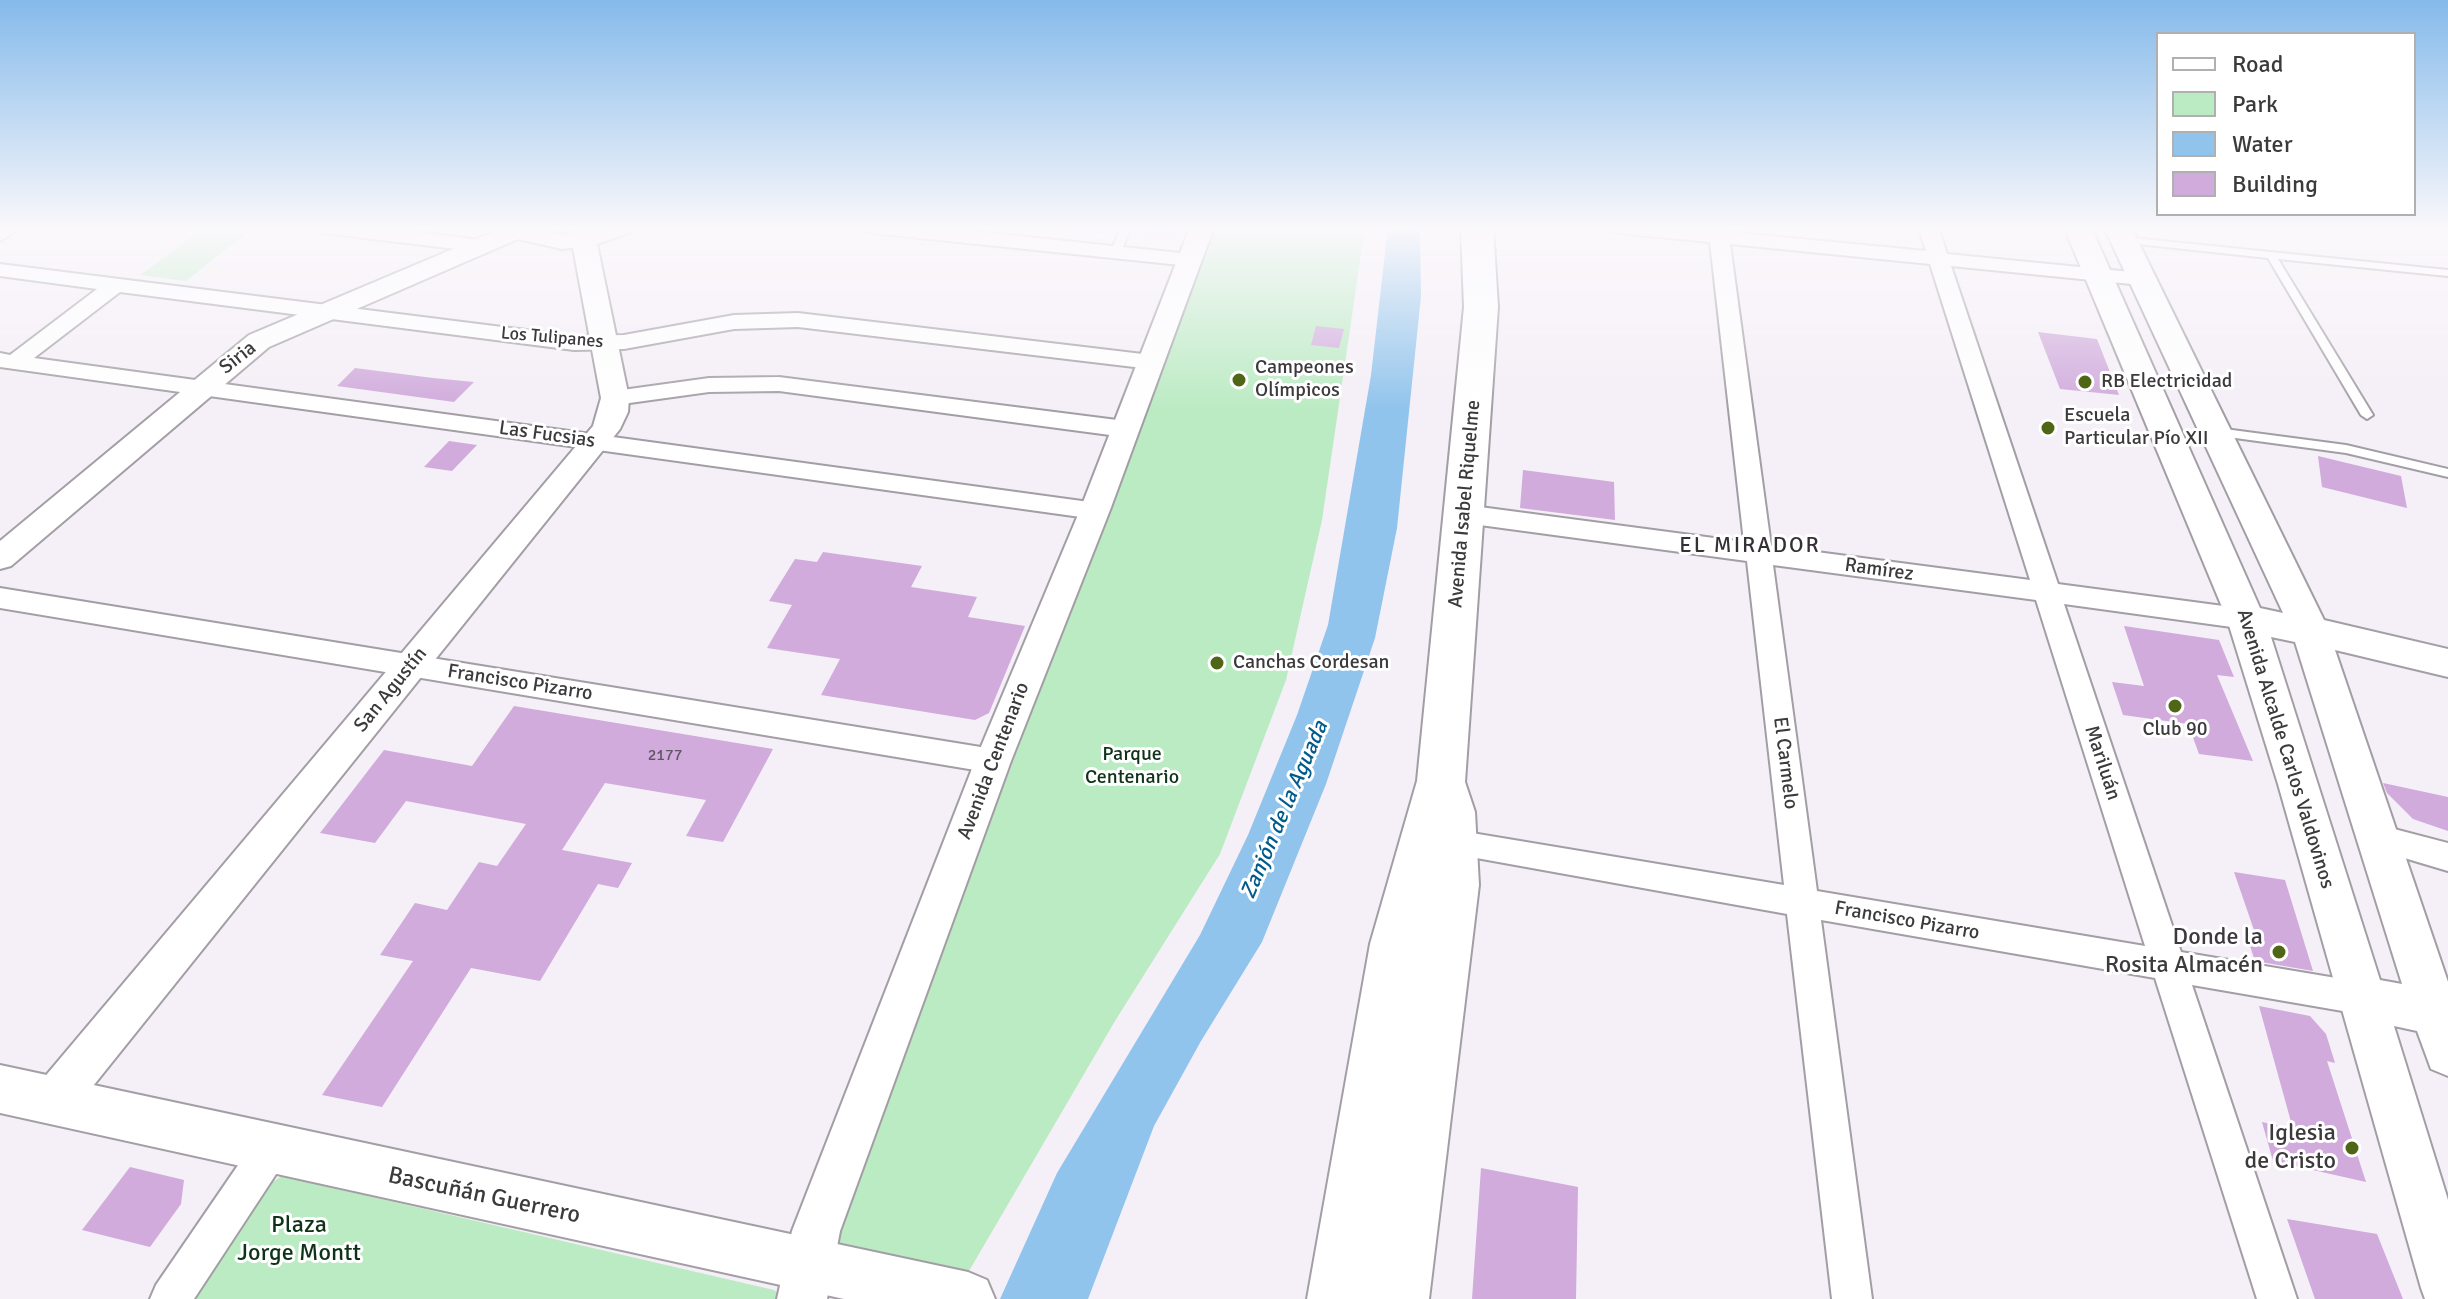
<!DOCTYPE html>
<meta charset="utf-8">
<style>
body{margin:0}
#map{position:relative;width:2448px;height:1299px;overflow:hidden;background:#f5eff7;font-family:Signika,sans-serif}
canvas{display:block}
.legend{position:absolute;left:2156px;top:32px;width:260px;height:184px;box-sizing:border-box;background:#fff;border:2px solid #b1b0b1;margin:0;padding:10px 14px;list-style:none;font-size:24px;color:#3c3a3c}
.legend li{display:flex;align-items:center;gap:16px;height:40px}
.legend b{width:40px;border:2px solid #b1b0b1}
</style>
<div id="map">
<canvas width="2448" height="1299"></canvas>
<ul class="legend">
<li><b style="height:10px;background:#fff"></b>Road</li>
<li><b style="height:22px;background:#bbebc3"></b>Park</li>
<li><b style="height:22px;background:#91c4ec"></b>Water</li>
<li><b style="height:22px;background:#d0abdc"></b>Building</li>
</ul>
</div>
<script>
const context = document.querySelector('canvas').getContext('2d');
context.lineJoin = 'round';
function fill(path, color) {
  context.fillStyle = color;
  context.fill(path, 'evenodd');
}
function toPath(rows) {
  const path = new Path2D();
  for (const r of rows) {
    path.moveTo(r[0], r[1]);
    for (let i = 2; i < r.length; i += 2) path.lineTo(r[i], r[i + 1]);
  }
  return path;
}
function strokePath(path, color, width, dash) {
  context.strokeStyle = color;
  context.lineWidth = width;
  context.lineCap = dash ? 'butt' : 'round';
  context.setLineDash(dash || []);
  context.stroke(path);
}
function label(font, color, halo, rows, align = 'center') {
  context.font = font + ' Signika,sans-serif';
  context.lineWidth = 6;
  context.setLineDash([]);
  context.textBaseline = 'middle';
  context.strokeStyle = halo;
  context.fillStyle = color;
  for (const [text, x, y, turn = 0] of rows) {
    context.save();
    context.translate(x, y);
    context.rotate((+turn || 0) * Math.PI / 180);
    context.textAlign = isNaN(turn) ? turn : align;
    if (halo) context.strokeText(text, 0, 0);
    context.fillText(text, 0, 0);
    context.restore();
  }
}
fill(toPath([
 [1033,227,1187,227,1178,241,1169,241]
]), '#ede3f1');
fill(toPath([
 [205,227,248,232,186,281,140,275],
 [1215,227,1365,227,1322,520,1286,680,1220,854,1115,1021,969,1271,831,1243],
 [282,1176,774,1290,785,1299,190,1299,264,1187]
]), '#bbebc3');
fill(toPath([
 [1388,227,1420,227,1421,296,1397,528,1375,638,1326,784,1262,942,1201,1041,1154,1126,1088,1299,1000,1299,1057,1173,1200,935,1248,835,1297,715,1328,625,1371,375]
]), '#91c4ec');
fill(toPath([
 [1316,326,1344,329,1339,348,1311,345],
 [2038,332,2097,339,2119,395,2060,389],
 [355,368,433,378,474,382,454,402,337,386],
 [449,441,477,445,452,471,424,467],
 [2318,456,2401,476,2407,508,2322,487],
 [1523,470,1614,482,1615,520,1520,508],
 [823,552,922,566,911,587,977,597,968,617,1025,626,989,713,975,720,821,695,840,659,767,648,792,605,769,601,795,559,817,562],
 [2124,626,2219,640,2234,677,2217,675,2253,761,2199,754,2188,724,2123,715,2112,682,2144,686],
 [514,706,773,749,723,842,686,836,706,800,605,783,562,850,632,863,618,888,598,884,540,981,471,968,382,1107,322,1095,413,961,380,955,415,903,447,910,479,862,497,866,526,824,406,801,375,843,320,833,384,750,472,766],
 [2383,783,2448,797,2448,831,2413,819,2387,793],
 [2234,872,2285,880,2313,971,2255,961,2245,931,2255,933],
 [2259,1006,2310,1016,2326,1034,2335,1063,2327,1061,2366,1182,2273,1161,2262,1122,2293,1129],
 [130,1167,184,1180,181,1204,150,1247,82,1230],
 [1481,1168,1578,1187,1576,1299,1472,1299],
 [2287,1219,2377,1234,2403,1299,2315,1299]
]), '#d0abdc');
const service = toPath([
 [1121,227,1131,227,1121,252,1116,255,1111,252,1121,227],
 [2123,237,2448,270,2448,276,2278,259,2373,415,2367,419,2361,415,2268,258,2119,242,2119,238,2123,237],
 [2217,428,2346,445,2448,469,2448,477,2346,453,2213,435,2211,432,2217,428]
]);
const minor = toPath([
 [0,227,22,227,0,241,0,227],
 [313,227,376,227,481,240,491,246,481,252,323,233,313,227],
 [861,227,932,227,1190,254,1200,260,1190,266,871,233,861,227],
 [1607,227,1728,227,1729,232,1926,251,1918,227,1938,227,1947,254,2141,273,2151,279,2141,285,1951,266,2058,584,2246,609,2256,612,2260,619,2256,626,2246,629,2064,604,2181,952,2360,982,2372,987,2377,998,2372,1009,2360,1014,2192,985,2297,1299,2257,1299,2155,978,1821,920,1872,1299,1832,1299,1787,914,1443,852,1438,843,1443,834,1454,830,1784,885,1747,561,1465,523,1456,520,1452,514,1456,508,1465,505,1744,542,1710,242,1617,233,1607,227],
 [1730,244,1930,264,2030,580,1771,546,1730,244],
 [1773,565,2036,600,2145,946,1817,891,1773,565],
 [0,264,574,336,624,335,734,315,798,313,1151,355,1162,362,1151,369,798,327,734,329,624,349,574,350,120,292,34,358,1104,504,1108,510,1104,516,1095,519,0,367,0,353,10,355,97,289,0,276,0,264],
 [779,377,1125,421,1137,429,1125,437,779,391,709,392,615,405,603,398,615,391,709,378,779,377],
 [0,588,993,749,1004,752,1008,761,1004,770,993,773,0,608,0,588],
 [2375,824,2448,843,2448,871,2364,846,2359,837,2364,828,2375,824],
 [271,1130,284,1136,290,1149,284,1162,194,1299,150,1299,156,1285,258,1136,271,1130]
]);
const tertiary = toPath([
 [505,227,534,227,562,235,600,227,635,227,632,232,597,244,629,398,628,412,620,429,69,1116,53,1123,37,1116,31,1101,37,1086,593,426,601,398,573,248,562,249,518,239,269,347,11,566,0,569,0,541,249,335,505,227],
 [1190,227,1214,227,1110,510,1011,761,840,1231,827,1299,777,1299,792,1231,975,761,1080,510,1190,227]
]);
const secondary = toPath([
 [2064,227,2091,227,2260,608,2283,613,2104,227,2131,227,2324,620,2448,649,2448,677,2335,650,2448,982,2448,1076,2431,1069,2417,1031,2394,1026,2448,1200,2448,1299,2425,1299,2421,1288,2278,784,2227,619,2064,227],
 [2271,637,2295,642,2402,984,2380,980,2271,637],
 [0,1065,968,1272,987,1280,995,1299,844,1299,0,1113,0,1065]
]);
const trunk = toPath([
 [1461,227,1493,227,1498,307,1465,782,1475,812,1479,885,1429,1299,1307,1299,1370,944,1417,781,1464,307,1461,227]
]);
strokePath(service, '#a39ea5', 4);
strokePath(minor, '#a39ea5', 4);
strokePath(tertiary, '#a39ea5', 4);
strokePath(secondary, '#a39ea5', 4);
strokePath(trunk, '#a39ea5', 4);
fill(service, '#fff');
fill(minor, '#fff');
fill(tertiary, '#fff');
fill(secondary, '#fff');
fill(trunk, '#fff');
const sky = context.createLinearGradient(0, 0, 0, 409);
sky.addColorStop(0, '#85baea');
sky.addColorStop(0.56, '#faf8fb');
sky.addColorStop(1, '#faf8fb00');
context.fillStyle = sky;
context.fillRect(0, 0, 2448, 409);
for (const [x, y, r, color] of [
 [1239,380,8,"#4e6615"],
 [2085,382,8,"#4e6615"],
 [2048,428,8,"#4e6615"],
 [1217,663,8,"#4e6615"],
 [2175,706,8,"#4e6615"],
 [2279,952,8,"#4e6615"],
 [2352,1148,8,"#4e6615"]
]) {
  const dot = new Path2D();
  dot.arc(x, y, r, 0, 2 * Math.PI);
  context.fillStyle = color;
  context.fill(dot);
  strokePath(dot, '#fff', 3);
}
label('16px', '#615664', null, [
 ["2177",665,756]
]);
label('18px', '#3c3a3c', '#fff', [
 ["Los Tulipanes",552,338,5]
]);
label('20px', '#3c3a3c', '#fff', [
 ["Siria",238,358,-38],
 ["Las Fucsias",547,435,8],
 ["Avenida Isabel Riquelme",1465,504,-85],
 ["Ramírez",1879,570,8],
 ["Francisco Pizarro",520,683,9],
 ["San Agustín",391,690,-51],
 ["Avenida Alcalde Carlos Valdovinos",2285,749,73],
 ["Avenida Centenario",994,761,-69],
 ["El Carmelo",1785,763,83],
 ["Mariluán",2102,763,72],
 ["Francisco Pizarro",1907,921,10]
]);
label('20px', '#3c3a3c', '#fff', [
 ["Campeones",1255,368],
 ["Olímpicos",1255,391],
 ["RB Electricidad",2101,382],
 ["Escuela",2064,416],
 ["Particular Pío XII",2064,439],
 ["Canchas Cordesan",1233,663],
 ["Club 90",2175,730,"center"]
], 'left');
label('20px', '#0e3318', '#fff', [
 ["Parque",1132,755],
 ["Centenario",1132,778]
]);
context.letterSpacing = '2px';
label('22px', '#343035', '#fff', [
 ["EL MIRADOR",1750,546]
]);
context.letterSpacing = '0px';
label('italic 22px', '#005b8c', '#fff', [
 ["Zanjón de la Aguada",1285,810,-67]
]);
label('24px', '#3c3a3c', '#fff', [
 ["Donde la",2263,938],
 ["Rosita Almacén",2263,966],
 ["Iglesia",2336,1134],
 ["de Cristo",2336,1162]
], 'right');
label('24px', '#3c3a3c', '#fff', [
 ["Bascuñán Guerrero",484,1196,12]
]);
label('24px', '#0e3318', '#fff', [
 ["Plaza",299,1226],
 ["Jorge Montt",299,1254]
]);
</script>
